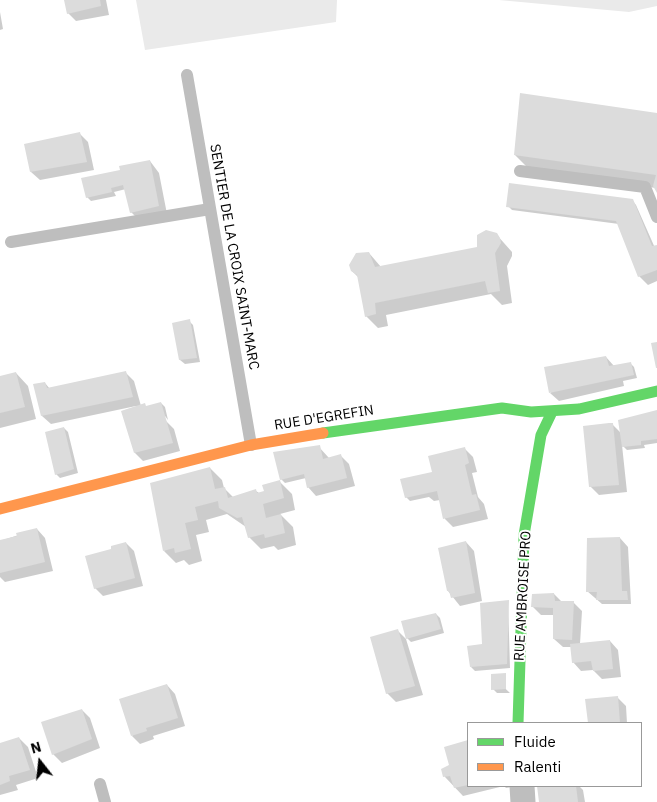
<!DOCTYPE html>
<style>
body{margin:0}
#map{position:relative;width:657px;height:802px;overflow:hidden;background:#fff;font-family:"IBM Plex Sans",sans-serif}
canvas{display:block}
.legend{position:absolute;left:467px;top:722px;width:175px;height:65px;box-sizing:border-box;background:#fff;border:1px solid #999;margin:0;padding:6px 9px;list-style:none;font-size:15px;color:#000}
.legend li{display:flex;align-items:center;gap:10px;height:25px}
.legend b{width:25px;border:1px solid #999}
.north{position:absolute;left:15px;top:737px;width:50px;height:50px;-webkit-text-stroke:4px #fff;paint-order:stroke;rotate:344deg;font-size:14px;font-weight:700;line-height:20px;text-align:center;color:#000}
.north::after{content:'';display:block;margin:auto;width:18px;height:22px;background:#000;clip-path:polygon(50% 0,100% 100%,50% 72%,0 100%)}
</style>
<div id="map">
<canvas width="657" height="802"></canvas>
<ul class="legend">
<li><b style="height:6px;background:#63d668"></b>Fluide</li>
<li><b style="height:6px;background:#ff974d"></b>Ralenti</li>
</ul>
<div class="north">N</div>
</div>
<script>
const context = document.querySelector('canvas').getContext('2d');
context.lineJoin = 'round';
function fill(path, color) {
  context.fillStyle = color;
  context.fill(path, 'evenodd');
}
function toPath(rows) {
  const path = new Path2D();
  for (const r of rows) {
    path.moveTo(r[0], r[1]);
    for (let i = 2; i < r.length; i += 2) path.lineTo(r[i], r[i + 1]);
  }
  return path;
}
function strokePath(path, color, width, dash) {
  context.strokeStyle = color;
  context.lineWidth = width;
  context.lineCap = dash ? 'butt' : 'round';
  context.setLineDash(dash || []);
  context.stroke(path);
}
function label(font, color, halo, rows, align = 'center') {
  context.font = font + ' "IBM Plex Sans",sans-serif';
  context.lineWidth = 4;
  context.setLineDash([]);
  context.textBaseline = 'middle';
  context.strokeStyle = halo;
  context.fillStyle = color;
  for (const [text, x, y, turn = 0] of rows) {
    context.save();
    context.translate(x, y);
    context.rotate((+turn || 0) * Math.PI / 180);
    context.textAlign = isNaN(turn) ? turn : align;
    if (halo) context.strokeText(text, 0, 0);
    context.fillText(text, 0, 0);
    context.restore();
  }
}
fill(toPath([
 [136,0,337,0,336,22,145,50],
 [499,0,657,0,657,6,629,12]
]), '#eaeaea');
fill(toPath([
 [65,0,106,0,109,15,76,21,68,13],
 [0,12,3,29,0,30],
 [657,115,657,190,656,188,530,170,515,155],
 [80,134,88,142,94,170,40,180,31,172,25,145],
 [150,161,159,173,167,214,139,220,131,212,126,189,114,192,116,196,91,201,87,197],
 [632,200,636,205,655,248,657,247,657,281,648,285,639,276,619,224,512,210,508,206],
 [496,234,512,252,512,256,507,266,512,303,502,305,491,294,386,315,388,326,378,328,366,316,359,278,352,271,369,253,381,267,478,248],
 [189,321,193,325,200,362,185,364,180,360,174,324],
 [606,357,614,366,630,363,634,367,637,378,623,381,624,386,559,401,550,393],
 [125,372,134,381,141,406,147,407,161,403,165,407,168,420,165,416,165,420,174,429,180,451,143,461,135,453,136,406,51,424,42,416,45,383,50,389],
 [16,373,28,386,36,419,0,428,0,377],
 [657,412,657,443,644,445,645,448,627,450,622,445,627,492,599,495,590,486,612,424,621,433],
 [64,428,68,432,78,473,60,478,56,474],
 [319,447,329,458,341,456,349,464,355,486,316,496,308,487,306,478,285,483,281,479],
 [465,449,473,457,477,472,472,473,478,497,484,504,488,519,453,527,445,519,440,500,434,501,429,497,410,501,406,497],
 [210,468,222,480,224,488,234,498,256,491,259,493,265,492,280,482,292,494,295,510,280,514,293,527,296,545,278,550,274,546,261,549,249,537,246,527,227,514,206,520,209,532,196,535,202,561,189,565,184,560,176,563,164,551],
 [37,529,45,538,53,571,5,582,0,577,0,541],
 [620,538,628,547,631,604,602,604,587,591],
 [466,542,474,551,482,601,460,606,448,591],
 [126,543,134,551,143,586,103,596,95,588,113,550],
 [554,594,562,602,573,602,582,611,580,644,610,641,618,650,621,677,602,679,593,670,581,671,573,662,572,647,563,647,554,639,554,615,541,615,533,607],
 [508,601,510,668,475,671,471,667],
 [436,614,440,618,444,633,411,642,407,638],
 [398,631,406,639,423,695,396,702,387,693],
 [492,676,510,693,497,693,493,689],
 [167,685,175,694,185,726,153,736,154,739,140,744,132,736],
 [617,697,626,706,627,723,589,723,587,700],
 [82,710,90,718,100,748,62,763,53,754],
 [19,738,28,747,38,778,16,785,18,790,0,795,0,744],
 [468,742,468,786,514,786,514,787,506,788,504,786,463,796,445,777,443,769,450,765,445,748],
 [538,786,579,786,583,790,585,802,541,802]
]), '#0003');
fill(toPath([
 [64,0,100,0,101,6,67,14],
 [520,93,657,113,657,193,653,186,656,175,514,155],
 [80,132,87,162,30,172,24,144],
 [150,160,159,206,130,213,123,185,111,188,112,192,86,198,81,178,120,170,119,166],
 [509,183,633,199,652,246,657,245,657,270,638,277,616,221,506,207],
 [486,230,497,233,500,238,501,243,495,253,500,291,488,293,485,281,375,303,376,314,365,317,357,275,351,271,349,265,356,253,369,252,375,267,477,247,477,235],
 [190,319,197,358,179,360,172,323],
 [657,342,657,368,656,368,651,343],
 [606,356,609,366,631,362,634,375,549,393,544,367],
 [126,371,133,397,41,416,33,384,45,382,47,388],
 [16,372,25,407,0,413,0,376],
 [161,402,173,443,134,453,121,411,145,403,146,406],
 [657,410,657,439,641,441,641,445,622,447,618,420],
 [609,423,613,423,619,485,589,487,583,426],
 [64,427,74,469,55,475,45,432],
 [320,445,323,459,341,454,347,478,307,488,304,474,280,480,273,452],
 [465,447,469,463,465,465,472,495,476,494,480,510,443,519,437,491,405,498,400,479,432,472,428,456],
 [210,467,215,489,225,487,228,498,256,489,257,493,264,491,262,485,280,480,284,498,263,504,266,518,281,514,285,533,265,538,264,534,248,538,242,517,237,518,219,508,218,501,195,507,198,520,185,523,191,549,175,553,174,548,163,551,150,483],
 [37,528,45,562,0,573,0,540,17,536,16,533],
 [620,537,622,591,627,591,628,600,596,600,597,592,586,592,587,538],
 [466,541,475,593,451,598,449,591,447,591,438,548],
 [126,542,135,578,94,589,85,556,111,549,111,546],
 [554,593,555,601,574,601,572,640,553,639,553,608,531,607,532,594],
 [509,600,507,664,470,667,467,646,482,644,480,603],
 [436,613,441,629,406,639,401,621],
 [398,629,415,686,386,694,370,637],
 [610,640,613,669,593,671,591,661,572,663,570,644],
 [506,673,506,689,491,690,491,674],
 [167,684,178,718,146,728,147,731,131,736,119,699],
 [618,696,620,723,588,723,585,699],
 [82,709,92,739,52,755,41,722],
 [19,737,30,770,9,776,10,781,0,785,0,743],
 [468,740,468,785,454,788,450,776,443,777,441,769,449,765,444,747],
 [537,786,576,786,578,802,539,802]
]), '#dcdcdc');
strokePath(toPath([
 [187,75,251,445],
 [520,171,645,187,657,217],
 [11,242,210,209],
 [100,784,105,802]
]), '#bebebe', 12);
strokePath(toPath([
 [522,786,523,802]
]), '#bebebe', 25);
strokePath(toPath([
 [323,433,502,408,531,412,579,409,657,391],
 [518,723,524,535,541,435,552,412]
]), '#63d668', 11);
strokePath(toPath([
 [0,509,251,445,323,433]
]), '#ff974d', 11);
label('14px', '#000', '#fff', [
 ["SENTIER DE LA CROIX SAINT-MARC",234,257,80],
 ["RUE D'EGREFIN",324,418,-9],
 ["RUE AMBROISE PRO",523,596,-87]
]);
</script>
